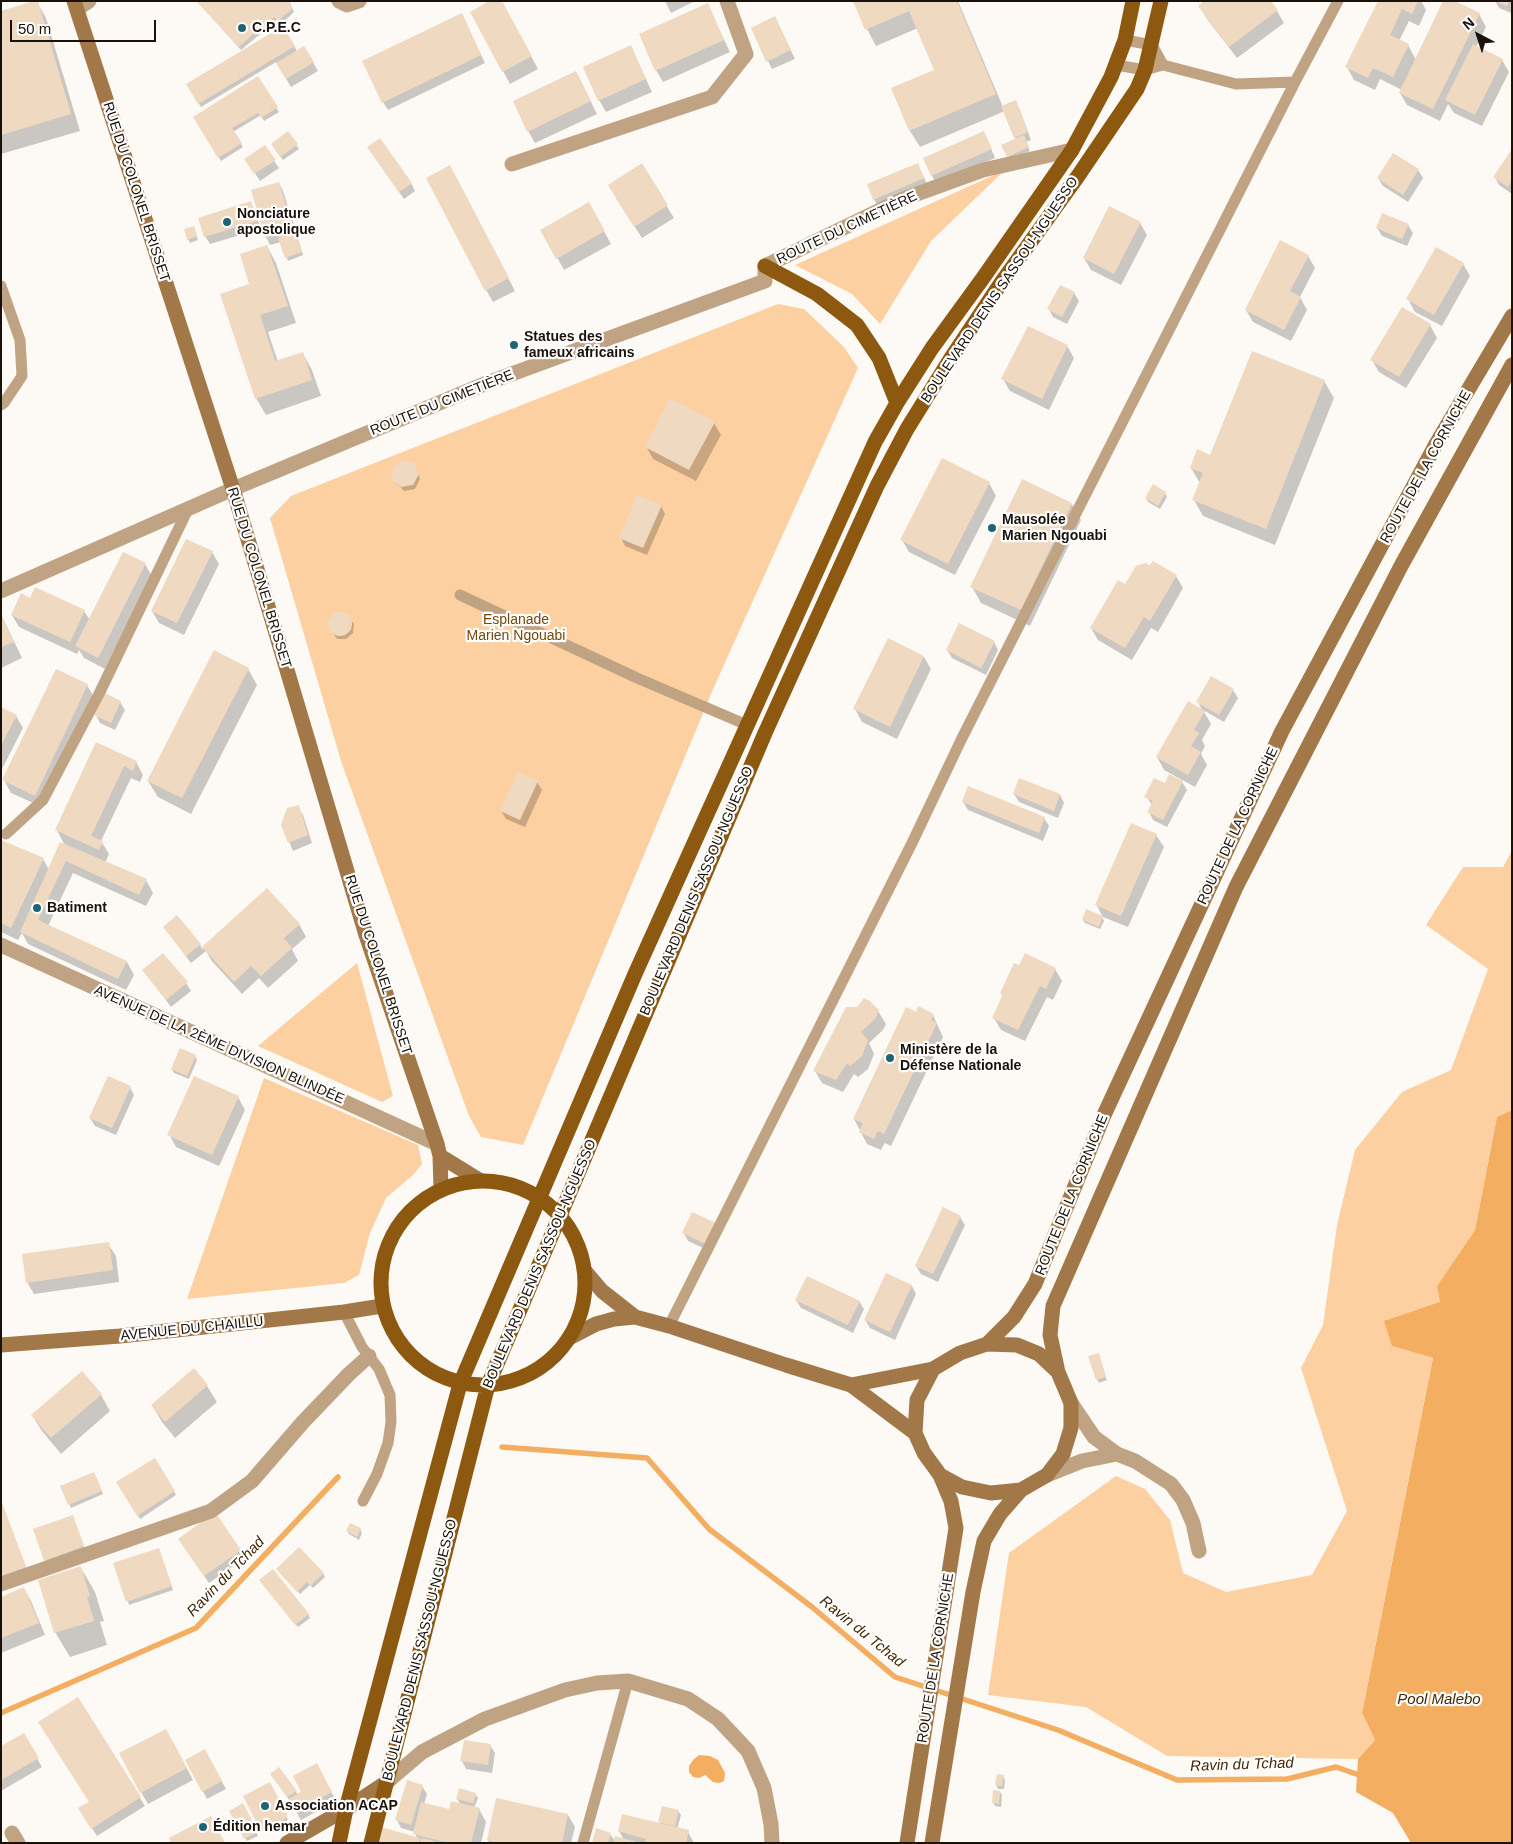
<!DOCTYPE html>
<meta charset="utf-8">
<style>
body{margin:0}
#map{position:relative;width:1513px;height:1844px;overflow:hidden;background:#fdf9f4;font-family:Arial,sans-serif}
canvas{display:block}
.frame{position:absolute;inset:0;border:2px solid #1a120a;pointer-events:none}
.north{position:absolute;left:1453px;top:10px;width:50px;height:50px;-webkit-text-stroke:4px #fff;paint-order:stroke;rotate:320deg;font-size:14px;font-weight:700;line-height:20px;text-align:center;color:#1a120a}
.north::after{content:'';display:block;margin:auto;width:18px;height:22px;background:#1a120a;clip-path:polygon(50% 0,100% 100%,50% 72%,0 100%)}
.scale{position:absolute;left:10px;top:20px;width:146px;height:22px;box-sizing:border-box;border:2px solid #1a120a;border-top:0;padding-left:6px;font-size:15px;line-height:18px;white-space:nowrap;color:#1a120a;-webkit-text-stroke:4px #fff;paint-order:stroke}
</style>
<div id="map">
<canvas width="1513" height="1844"></canvas>
<div class="frame"></div>
<div class="north">N</div>
<div class="scale">50 m</div>
</div>
<script>
const context = document.querySelector('canvas').getContext('2d');
context.lineJoin = 'round';
function fill(path, color) {
  context.fillStyle = color;
  context.fill(path, 'evenodd');
}
function toPath(rows) {
  const path = new Path2D();
  for (const r of rows) {
    if (r.length === 3) {
      path.moveTo(r[0] + r[2], r[1]);
      path.arc(r[0], r[1], r[2], 0, 2 * Math.PI);
      continue;
    }
    path.moveTo(r[0], r[1]);
    for (let i = 2; i < r.length; i += 2) path.lineTo(r[i], r[i + 1]);
  }
  return path;
}
function strokePath(path, color, width, dash) {
  context.strokeStyle = color;
  context.lineWidth = width;
  context.lineCap = dash ? 'butt' : 'round';
  context.setLineDash(dash || []);
  context.stroke(path);
}
function label(font, color, halo, rows, align = 'center') {
  context.font = font + ' Arial,sans-serif';
  context.lineWidth = 4.5;
  context.setLineDash([]);
  context.textBaseline = 'middle';
  context.strokeStyle = halo;
  context.fillStyle = color;
  for (const [text, x, y, turn = 0] of rows) {
    context.save();
    context.translate(x, y);
    context.rotate((+turn || 0) * Math.PI / 180);
    context.textAlign = isNaN(turn) ? turn : align;
    if (halo) context.strokeText(text, 0, 0);
    context.fillText(text, 0, 0);
    context.restore();
  }
}
fill(toPath([
 [1005,170,931,241,880,324,852,294,795,265],
 [778,304,804,309,844,347,858,368,714,687,523,1145,481,1137,469,1116,341,761,270,518,291,496],
 [1512,851,1512,1110,1497,1117,1475,1230,1437,1286,1440,1302,1392,1346,1433,1358,1362,1713,1375,1740,1358,1759,1167,1756,1086,1707,988,1695,1009,1553,1116,1476,1145,1489,1170,1520,1183,1573,1226,1592,1312,1575,1347,1511,1301,1368,1323,1325,1337,1225,1355,1150,1402,1092,1451,1070,1488,969,1426,925,1463,867,1503,867],
 [357,963,393,1096,382,1102,258,1046],
 [264,1078,418,1145,422,1164,413,1175,386,1198,370,1233,359,1275,344,1283,187,1299]
]), '#fdd0a1');
fill(toPath([
 [1512,1110,1512,1843,1411,1843,1393,1813,1356,1792,1358,1759,1375,1740,1362,1713,1433,1358,1392,1346,1384,1321,1440,1302,1437,1286,1475,1230,1497,1117],
 [699,1755,710,1756,718,1760,725,1773,724,1781,719,1783,713,1782,705,1775,699,1778,693,1777,689,1772,689,1766,693,1760]
]), '#f3ae61');
fill(toPath([
 [197,1,290,3,294,12,281,24,277,20,241,50],
 [665,1,695,1,671,13],
 [855,1,958,1,1003,107,1015,102,1020,110,1031,140,1026,142,1030,151,1010,160,1008,156,1016,140,1005,111,920,147,910,131,893,89,936,70,918,28,876,46,867,29],
 [1379,1,1421,1,1426,10,1419,26,1409,21,1399,41,1408,45,1416,60,1479,14,1486,27,1476,47,1502,60,1509,72,1482,126,1454,113,1448,104,1440,121,1407,105,1400,93,1402,90,1380,79,1375,90,1354,80,1347,67],
 [1495,1,1512,1,1511,13,1499,8],
 [37,2,46,18,80,131,1,154,1,12],
 [707,4,730,52,663,82,656,70],
 [1200,7,1277,11,1284,23,1237,58,1207,19],
 [506,10,538,69,510,84,471,12],
 [466,23,485,63,388,110,383,102],
 [779,26,795,59,772,69,752,29],
 [283,27,297,51,304,47,318,71,291,87,276,62,201,107,187,85],
 [631,47,652,92,606,112,599,100],
 [576,72,597,114,535,143,528,131],
 [258,77,279,112,264,121,261,115,233,132,243,147,221,161,195,117],
 [288,133,299,149,283,160,274,148],
 [988,141,995,158,936,184,924,159],
 [1512,152,1512,194,1499,185,1495,177],
 [373,155,411,183,415,191,404,199],
 [274,161,279,168,260,181,251,167],
 [641,165,674,218,642,238,616,198],
 [918,165,928,186,878,207,874,199],
 [1418,170,1423,178,1408,202,1383,186,1378,178],
 [456,179,515,291,493,302,486,290],
 [279,183,283,191,303,255,288,261,281,242,270,245,266,237],
 [251,203,255,211,261,229,210,244,205,236],
 [589,204,611,244,564,270,542,230],
 [1140,223,1147,235,1121,285,1091,270,1084,258],
 [1408,225,1413,233,1407,246,1382,236,1377,228],
 [195,231,198,240,190,243,188,239],
 [267,246,276,263,296,323,268,332,278,362,303,354,312,370,321,396,266,415,256,398,251,284],
 [1308,256,1315,268,1300,297,1307,310,1291,341,1253,322,1246,310],
 [1463,264,1470,276,1442,326,1415,312,1408,299],
 [1074,293,1079,301,1067,324,1053,317,1049,309],
 [1430,325,1437,338,1406,388,1379,372,1372,360],
 [1067,346,1074,358,1049,410,1010,391,1003,379],
 [1324,381,1334,398,1275,545,1203,516,1194,500,1200,483,1191,468],
 [714,423,721,435,696,481,653,459,646,446],
 [416,468,420,479,415,489,404,491,393,479],
 [989,483,996,496,955,575,909,552,902,540],
 [1153,486,1165,493,1167,497,1160,509,1148,502,1146,498],
 [1072,504,1081,520,1030,626,981,603,972,587],
 [661,506,665,514,647,555,625,546,621,538],
 [212,552,219,564,184,635,159,623,152,611],
 [145,564,152,576,105,669,84,658,79,650,77,654,19,627,12,615,31,599,84,611,90,620],
 [1176,576,1183,588,1158,632,1151,628,1132,660,1098,640,1091,628,1126,586],
 [336,613,345,613,354,624,353,633,346,639,337,639,329,628,329,619],
 [1,614,22,658,1,668],
 [994,642,998,650,986,675,952,658,947,650],
 [924,657,931,669,897,739,862,722,855,709],
 [248,669,257,685,191,814,158,797,148,781],
 [87,685,94,697,42,807,11,793,4,780],
 [1233,690,1238,698,1224,722,1203,710,1211,724,1202,740,1205,746,1201,754,1207,765,1195,787,1164,770,1157,757,1203,712,1198,702],
 [120,702,125,710,115,730,100,723,96,715],
 [1,709,16,716,23,728,1,771],
 [97,744,136,762,143,775,140,782,131,778,101,841,109,854,105,863,146,880,153,893,146,906,73,873,48,926,127,962,134,975,126,990,28,944,22,933,18,940,1,932,1,841,43,859,49,870,65,846,57,830],
 [537,782,542,790,525,827,506,819,501,811],
 [1182,782,1187,790,1167,827,1153,820,1149,812,1152,805,1146,796,1165,785],
 [1014,794,1060,795,1064,803,1058,818,1019,802],
 [963,802,1044,818,1049,826,1043,841,968,810],
 [298,807,303,815,312,843,293,851,282,825],
 [1156,835,1164,847,1128,927,1103,917,1096,904],
 [267,890,299,924,306,937,292,949,298,961,268,988,259,978,242,994,211,960,206,951,191,963,164,927,200,944,202,949],
 [1102,917,1104,921,1100,929,1085,923,1083,920],
 [1020,967,1055,969,1062,981,1053,1000,1047,997,1025,1041,1001,1030,994,1018,1003,997,1001,993],
 [144,970,186,983,191,991,171,1007],
 [878,1011,886,1024,883,1030,869,1043,874,1054,868,1069,858,1077,854,1074,843,1092,822,1083,815,1071],
 [916,1013,933,1015,943,1037,891,1146,885,1143,881,1150,867,1144,854,1119],
 [195,1056,197,1060,189,1079,174,1073,172,1069],
 [130,1087,134,1095,116,1135,95,1126,90,1118],
 [238,1097,245,1110,219,1166,176,1147,169,1134],
 [693,1213,712,1252,688,1241,684,1233],
 [960,1217,965,1225,938,1282,921,1274,916,1266],
 [108,1244,116,1256,119,1282,34,1294,27,1282],
 [887,1274,912,1286,916,1294,895,1340,870,1328,865,1320],
 [796,1300,859,1301,864,1309,853,1333,801,1308],
 [1098,1354,1107,1380,1099,1383,1097,1379],
 [193,1370,207,1386,217,1402,175,1438,162,1422,152,1405],
 [82,1372,101,1395,110,1411,61,1454,42,1431,32,1415],
 [154,1460,176,1495,140,1519,118,1483],
 [96,1477,103,1494,71,1508,62,1487],
 [215,1514,245,1558,209,1583,184,1547],
 [74,1520,85,1550,48,1563,46,1560],
 [351,1524,360,1529,362,1533,359,1540,349,1534,347,1531],
 [160,1553,173,1590,129,1605,128,1601],
 [81,1568,95,1592,104,1621,100,1622,107,1645,70,1657,55,1632],
 [277,1569,323,1573,325,1577,313,1588,310,1585,300,1594],
 [263,1583,308,1614,310,1618,298,1627],
 [24,1589,31,1601,45,1635,1,1653,1,1598],
 [77,1699,145,1806,97,1836,84,1816,90,1802],
 [23,1735,42,1767,1,1791,1,1748],
 [173,1742,193,1780,148,1804,141,1792],
 [490,1745,495,1753,492,1773,466,1769,462,1761],
 [209,1758,226,1789,207,1799,186,1760],
 [321,1772,336,1801,301,1820,290,1801,271,1774,296,1792,298,1795],
 [1003,1776,1005,1780,1004,1789,998,1789,996,1785],
 [269,1784,288,1820,264,1833,245,1797],
 [422,1786,427,1794,424,1804,450,1811,461,1805,457,1799,475,1794,478,1798,474,1808,479,1809,486,1822,481,1843,378,1843,417,1838,415,1832,401,1828,397,1820],
 [1000,1792,1002,1795,1001,1807,995,1806,993,1802],
 [242,1805,258,1836,247,1841,231,1811],
 [678,1811,681,1815,677,1829,688,1832,694,1843,593,1843,610,1834,615,1841,624,1840,619,1831,661,1825,659,1821],
 [568,1815,575,1827,571,1843,489,1843,488,1840]
]), '#0003');
strokePath(toPath([
 [502,1447,647,1458,709,1529,812,1607,895,1677,1058,1730,1177,1780,1287,1779,1336,1767,1362,1776],
 [1,1713,196,1628,338,1477]
]), '#f3ae61', 5.5);
fill(toPath([
 [34,1,38,1,71,114,1,135,1,11],
 [196,1,291,1,289,4,293,8,278,21,274,17,255,35,253,34,239,47],
 [489,1,502,1,532,56,502,72,470,12],
 [853,1,957,1,996,94,909,131,891,88,934,70,909,11,865,30],
 [1204,1,1271,1,1278,10,1229,47,1198,6],
 [1378,1,1418,1,1412,14,1402,9,1390,35,1409,44,1393,77,1373,68,1368,78,1345,67],
 [1443,1,1455,1,1480,13,1433,109,1399,93],
 [1495,1,1509,1,1507,6],
 [708,3,724,40,655,71,639,34],
 [462,13,481,55,382,103,362,61],
 [775,16,791,50,766,62,751,28],
 [283,26,295,46,198,104,186,84],
 [1473,44,1503,59,1475,115,1445,100],
 [631,45,646,79,598,101,583,67],
 [304,46,314,62,286,79,276,63],
 [576,71,591,101,527,132,513,101],
 [258,76,278,107,261,118,258,113,232,128,242,143,218,158,193,117],
 [1016,100,1028,132,1014,138,1001,106],
 [288,131,298,144,280,157,271,144],
 [984,131,992,149,931,176,923,158],
 [1024,135,1029,147,1007,157,1001,145],
 [380,138,412,183,399,192,367,147],
 [265,145,276,160,254,174,244,159],
 [1512,149,1512,180,1508,187,1493,177],
 [1393,153,1419,169,1403,195,1377,178],
 [642,163,668,205,634,227,608,185],
 [918,163,924,178,873,200,867,184],
 [450,165,509,278,485,291,426,178],
 [279,182,293,230,265,238,251,190],
 [251,201,257,221,204,237,198,218],
 [589,202,605,231,556,259,540,230],
 [1109,206,1141,222,1114,274,1083,258],
 [1382,213,1409,224,1402,239,1376,228],
 [194,226,197,236,187,240,184,229],
 [294,231,302,252,285,258,278,238],
 [1280,240,1309,255,1290,291,1301,297,1284,330,1245,310],
 [267,245,288,306,260,315,275,361,303,352,312,380,255,399,220,294,249,284,240,254],
 [1436,247,1464,263,1434,315,1406,299],
 [1060,285,1075,292,1062,317,1047,309],
 [1402,307,1431,324,1399,377,1370,360],
 [1028,326,1068,345,1042,399,1001,379],
 [1252,351,1325,380,1266,529,1192,500,1203,473,1190,468,1197,449,1210,455],
 [670,398,715,422,689,470,645,447],
 [942,458,990,482,948,564,900,540],
 [402,460,414,463,419,474,413,485,401,487,392,479,393,467],
 [1022,479,1072,503,1021,610,970,587],
 [1153,484,1166,492,1158,506,1145,498],
 [637,495,662,505,643,548,619,538],
 [186,539,213,551,177,623,151,611],
 [123,552,146,563,98,658,75,646],
 [1153,561,1177,575,1150,621,1144,617,1125,648,1090,628,1118,580,1125,584,1136,566,1145,563,1150,565],
 [35,587,85,610,70,642,11,615,21,593,30,598],
 [340,624,12],
 [1,614,14,642,1,647],
 [959,623,995,641,981,668,946,650],
 [888,638,924,656,890,727,853,709],
 [214,650,249,668,182,798,147,781],
 [56,669,88,684,35,796,2,780],
 [1211,676,1234,689,1219,715,1196,702],
 [105,693,121,701,111,723,94,715],
 [1188,701,1205,711,1194,730,1199,733,1191,746,1201,752,1188,775,1156,757],
 [1,707,17,715,1,745],
 [96,742,137,761,133,771,124,766,91,836,103,841,99,850,55,830],
 [518,772,538,781,520,820,500,811],
 [1169,774,1183,781,1163,820,1147,812,1153,801,1144,797,1154,778,1165,783],
 [1019,778,1060,794,1054,811,1013,794],
 [968,786,1045,817,1039,833,962,802],
 [299,805,308,835,288,843,281,825,287,808],
 [1131,823,1157,834,1121,916,1095,905],
 [1,840,44,858,11,928,1,923],
 [60,842,147,879,139,895,66,861,38,920,127,961,118,979,20,932],
 [267,888,300,924,284,938,292,948,261,976,251,966,234,982,202,947],
 [1086,909,1103,916,1099,927,1082,920],
 [177,915,201,944,186,956,163,927],
 [163,953,188,982,166,1000,142,970],
 [1025,953,1056,968,1046,989,1040,986,1018,1030,992,1018,1003,994,1000,993,1014,963,1019,965],
 [864,998,870,1001,879,1010,876,1018,861,1032,868,1040,862,1056,850,1066,847,1063,836,1080,813,1071,846,1007,857,1007],
 [918,1006,934,1014,931,1020,937,1023,884,1134,878,1131,874,1139,859,1132,863,1123,853,1119,906,1007,916,1012],
 [180,1048,196,1055,187,1076,171,1069],
 [108,1076,131,1086,112,1128,89,1118],
 [194,1076,239,1096,212,1155,167,1135],
 [943,1207,961,1216,933,1274,915,1266],
 [692,1212,718,1224,708,1245,682,1233],
 [109,1242,113,1270,26,1283,22,1254],
 [886,1273,912,1285,890,1332,864,1320],
 [807,1276,860,1301,848,1325,795,1300],
 [1099,1353,1106,1377,1096,1380,1088,1356],
 [194,1368,208,1385,165,1422,151,1405],
 [82,1371,102,1394,51,1438,31,1415],
 [155,1458,175,1491,137,1516,116,1482],
 [94,1472,102,1491,68,1505,60,1486],
 [1,1500,27,1569,3,1578,1,1574],
 [215,1512,241,1550,204,1576,178,1539],
 [73,1515,84,1546,44,1561,33,1529],
 [350,1523,361,1528,357,1537,346,1531],
 [299,1547,324,1573,310,1586,307,1582,297,1592,276,1569],
 [159,1548,172,1586,126,1602,113,1563],
 [81,1566,90,1596,87,1597,94,1621,54,1633,38,1580],
 [273,1569,309,1614,295,1625,259,1580],
 [24,1587,39,1623,1,1638,1,1597],
 [78,1697,141,1797,91,1829,78,1808,89,1802,38,1722],
 [166,1729,187,1768,140,1793,119,1753],
 [24,1733,39,1758,1,1780,1,1746],
 [464,1740,491,1744,488,1765,460,1761],
 [205,1749,222,1781,202,1792,185,1760],
 [317,1763,332,1792,295,1812,288,1799,301,1792,293,1776],
 [279,1767,297,1791,287,1797,270,1774],
 [997,1774,1004,1775,1002,1786,995,1785],
 [407,1780,423,1785,411,1825,395,1820],
 [270,1782,288,1817,261,1831,243,1796],
 [459,1788,476,1793,473,1803,456,1799],
 [993,1790,1000,1791,999,1804,992,1803],
 [496,1798,568,1814,562,1843,497,1843,487,1840],
 [451,1801,480,1808,471,1843,449,1843,413,1834,421,1802,449,1809],
 [243,1803,258,1832,244,1839,229,1811],
 [662,1806,679,1810,675,1826,658,1822],
 [622,1814,689,1830,686,1843,645,1843,646,1839,618,1831],
 [211,1816,225,1843,171,1843,169,1838],
 [381,1827,420,1838,418,1843,376,1843],
 [596,1828,611,1833,608,1843,592,1843],
 [615,1836,636,1842,636,1843,613,1843],
 [421,1838,438,1842,438,1843,420,1843]
]), '#f0d9c1');
strokePath(toPath([
 [1125,40,1152,45,1163,65],
 [1116,65,1145,70,1163,65,1236,84,1295,82],
 [1,286,20,340,22,376,4,403,1,405],
 [460,595,637,678,747,725],
 [6,834,43,800,99,694,188,509],
 [344,1312,362,1347,379,1369,390,1395,391,1422,388,1443,377,1474,363,1501],
 [669,1326,912,843,962,738,1295,82,1338,1],
 [583,1843,628,1681]
]), '#c0a383', 11);
strokePath(toPath([
 [339,1,347,5,359,1],
 [77,9,89,1],
 [512,164,712,97,746,54,727,1],
 [1,591,233,489,487,383,765,281,765,266,903,199,983,170,1072,150],
 [1,945,437,1144],
 [1071,1403,1094,1437,1117,1454,1135,1461,1171,1484,1183,1500,1193,1523,1199,1551],
 [1047,1475,1082,1461,1117,1454],
 [1,1584,211,1511,252,1481,303,1422,349,1374,369,1356],
 [387,1782,422,1752,485,1719,565,1690,597,1683,628,1681,688,1699,718,1719,748,1751,764,1788,771,1824,772,1843],
 [12,1833,18,1843]
]), '#c0a383', 15);
strokePath(toPath([
 [74,1,233,489,366,935,437,1144,440,1156,441,1189],
 [440,1156,479,1180],
 [585,1271,602,1291,635,1317,669,1326,786,1365,851,1385,915,1433],
 [569,1338,596,1324,614,1319,635,1317],
 [987,1344,1014,1317,1035,1284,1104,1115,1282,731,1436,444,1512,316],
 [1,1345,120,1336,344,1312,382,1306],
 [1058,1372,1039,1354,1017,1345,987,1344,960,1353,933,1369,917,1400,915,1433,924,1453,940,1475,962,1487,991,1493,1021,1490,1047,1475,1063,1454,1071,1428,1071,1403,1058,1372,1050,1335,1053,1306,1236,887,1401,566,1512,365],
 [851,1385,933,1369],
 [287,1843,346,1809,387,1782],
 [907,1843,956,1528,951,1501,940,1475],
 [932,1843,973,1592,984,1541,1000,1514,1021,1490]
]), '#a37848', 15);
strokePath(toPath([
 [765,266,817,294,857,325,879,358,897,403],
 [483,1283,102],
 [339,1843,346,1809,460,1384,635,974,875,442,897,403,932,348,983,278,1072,150,1111,77,1125,40,1133,1],
 [371,1843,488,1385,765,733,877,486,907,429,951,358,1001,283,1078,176,1137,89,1145,70,1161,1]
]), '#8d5911', 15);
for (const [x, y, r, color] of [
 [242,28,5,"#1f6475"],
 [227,222,5,"#1f6475"],
 [514,345,5,"#1f6475"],
 [992,528,5,"#1f6475"],
 [37,908,5,"#1f6475"],
 [890,1058,5,"#1f6475"],
 [265,1806,5,"#1f6475"],
 [203,1827,5,"#1f6475"]
]) {
  const dot = new Path2D();
  dot.arc(x, y, r, 0, 2 * Math.PI);
  context.fillStyle = color;
  context.fill(dot);
  strokePath(dot, '#fff', 2);
}
label('bold 14px', '#1a120a', '#fff', [
 ["C.P.E.C",252,28],
 ["Nonciature",237,214],
 ["apostolique",237,230],
 ["Statues des",524,337],
 ["fameux africains",524,353],
 ["Mausolée",1002,520],
 ["Marien Ngouabi",1002,536],
 ["Batiment",47,908],
 ["Ministère de la",900,1050],
 ["Défense Nationale",900,1066],
 ["Association ACAP",275,1806],
 ["Édition hemar",213,1827]
], 'left');
label('14px', '#1a120a', '#fff', [
 ["RUE DU COLONEL BRISSET",136,192,72],
 ["ROUTE DU CIMETIÈRE",847,228,-25],
 ["BOULEVARD DENIS SASSOU-NGUESSO",1000,290,-56],
 ["ROUTE DU CIMETIÈRE",442,403,-22],
 ["ROUTE DE LA CORNICHE",1426,467,-61],
 ["RUE DU COLONEL BRISSET",259,578,73],
 ["ROUTE DE LA CORNICHE",1238,826,-65],
 ["BOULEVARD DENIS SASSOU-NGUESSO",697,891,-67],
 ["RUE DU COLONEL BRISSET",378,965,72],
 ["AVENUE DE LA 2ÈME DIVISION BLINDÉE",219,1045,24],
 ["ROUTE DE LA CORNICHE",1072,1195,-68],
 ["BOULEVARD DENIS SASSOU-NGUESSO",540,1264,-67],
 ["AVENUE DU CHAILLU",192,1329,-6],
 ["BOULEVARD DENIS SASSOU-NGUESSO",420,1650,-76],
 ["ROUTE DE LA CORNICHE",936,1658,-81]
]);
label('14px', '#734708', '#fff', [
 ["Esplanade",516,620],
 ["Marien Ngouabi",516,636]
]);
label('italic 15px', '#432805', '#fff', [
 ["Ravin du Tchad",226,1577,-46],
 ["Ravin du Tchad",862,1632,39],
 ["Pool Malebo",1439,1700],
 ["Ravin du Tchad",1242,1765,-2]
]);
</script>
